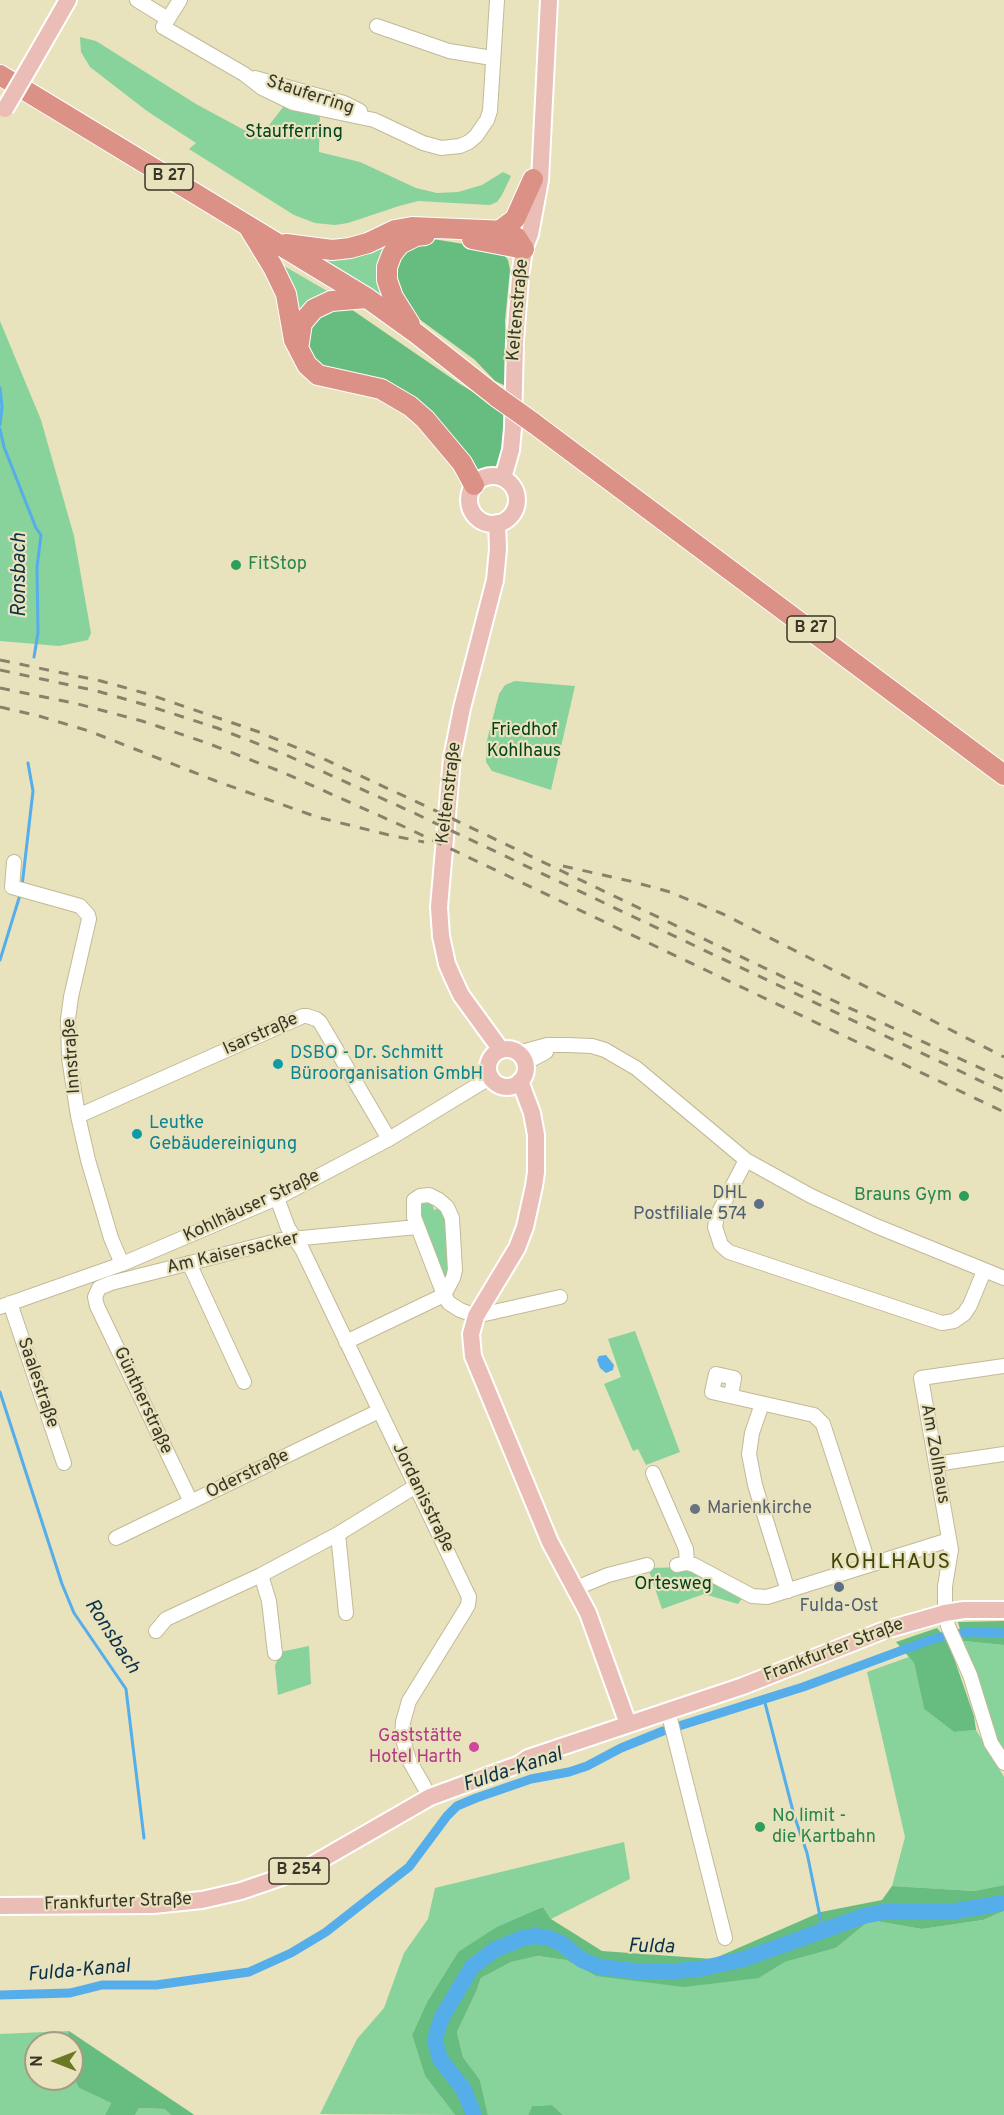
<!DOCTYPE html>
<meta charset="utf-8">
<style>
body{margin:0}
#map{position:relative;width:1004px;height:2115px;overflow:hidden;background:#e8e2bd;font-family:Overpass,sans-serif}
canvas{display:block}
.north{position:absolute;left:24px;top:2031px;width:60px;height:60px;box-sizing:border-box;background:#e8e2bd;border:2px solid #a29d81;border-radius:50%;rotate:270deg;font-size:16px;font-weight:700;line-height:24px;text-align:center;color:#383627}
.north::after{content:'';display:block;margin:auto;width:21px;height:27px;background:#6c7824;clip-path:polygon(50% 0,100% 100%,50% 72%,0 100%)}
</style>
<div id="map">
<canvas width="1004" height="2115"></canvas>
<div class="north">N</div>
</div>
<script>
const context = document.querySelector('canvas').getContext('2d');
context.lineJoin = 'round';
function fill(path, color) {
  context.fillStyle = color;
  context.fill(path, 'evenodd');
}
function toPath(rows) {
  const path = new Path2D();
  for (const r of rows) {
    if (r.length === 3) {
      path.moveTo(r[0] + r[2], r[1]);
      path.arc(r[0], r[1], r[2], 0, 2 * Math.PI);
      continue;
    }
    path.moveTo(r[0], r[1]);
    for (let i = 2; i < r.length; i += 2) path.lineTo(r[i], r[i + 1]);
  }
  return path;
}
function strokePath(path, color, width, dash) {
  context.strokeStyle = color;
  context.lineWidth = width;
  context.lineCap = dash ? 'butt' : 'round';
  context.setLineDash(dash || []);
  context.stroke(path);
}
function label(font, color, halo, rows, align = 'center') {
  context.font = font + ' Overpass,sans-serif';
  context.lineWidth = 4.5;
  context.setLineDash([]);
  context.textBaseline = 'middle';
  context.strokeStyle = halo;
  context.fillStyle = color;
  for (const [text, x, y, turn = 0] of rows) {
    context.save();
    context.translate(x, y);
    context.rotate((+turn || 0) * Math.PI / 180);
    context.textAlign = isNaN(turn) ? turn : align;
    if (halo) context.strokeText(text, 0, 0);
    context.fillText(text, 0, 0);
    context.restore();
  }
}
fill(toPath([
 [80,37,96,41,196,104,259,138,284,106,320,113,319,152,360,162,416,188,437,193,458,192,482,185,503,172,511,176,502,195,497,202,490,205,418,201,399,206,348,223,335,225,315,223,294,215,189,149,196,143,147,111,90,67,81,52],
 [387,239,391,302,310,252],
 [272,259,334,295,299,321],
 [0,321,41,420,74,536,91,633,88,640,59,646,0,641],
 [515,681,575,686,551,790,492,771,486,762,486,744,499,694,505,685],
 [431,1200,434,1210,442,1207,448,1220,450,1273,442,1279,416,1203],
 [635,1331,680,1452,646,1465,638,1449,633,1451,604,1384,621,1377,608,1339],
 [690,1567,743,1597,738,1604,704,1594,662,1609,648,1568],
 [963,1641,1004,1645,1004,1754,996,1741],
 [309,1646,311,1684,278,1695,275,1666,280,1652],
 [909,1657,914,1663,924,1709,954,1732,976,1730,1004,1777,1004,1885,974,1891,892,1886,905,1837,867,1672],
 [624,1842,630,1879,551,1919,543,1907,458,1952,427,2002,412,2035,425,2076,455,2115,320,2114,357,2039,384,2008,404,1953,428,1919,435,1888],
 [1004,1911,1004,2115,563,2115,552,2105,532,2106,528,2115,488,2115,480,2080,463,2057,457,2032,476,1992,481,1978,511,1962,536,1956,566,1960,596,1976,759,1978,785,1962,836,1948,870,1920,922,1929,983,1920],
 [69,2031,65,2043,36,2043,36,2079,72,2079,72,2075,79,2088,111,2103,105,2115,0,2115,0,2034],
 [139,2108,166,2109,171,2115,135,2115]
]), '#88d29b');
fill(toPath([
 [433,239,470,245,504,255,508,260,510,270,505,321,508,387,495,381,475,360,411,313,398,297,395,259,398,253],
 [348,307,460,384,506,412,508,433,499,467,491,472,481,472,474,466,433,421,313,361,304,342,304,332,323,308],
 [1004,1621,1004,1645,963,1641,958,1622],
 [937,1628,948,1641,974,1716,976,1730,954,1732,924,1709,914,1663,896,1642],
 [1004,1885,1004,1911,983,1920,922,1929,870,1920,836,1948,785,1962,759,1978,684,1987,596,1976,566,1960,537,1956,511,1962,481,1978,476,1992,457,2032,463,2057,480,2080,488,2115,455,2115,425,2076,412,2035,427,2002,458,1952,497,1927,543,1907,551,1919,602,1951,713,1959,821,1912,882,1900,892,1886,974,1891],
 [69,2031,193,2114,194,2115,171,2115,165,2109,139,2108,135,2115,105,2115,111,2103,79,2088,72,2075,72,2043,65,2043],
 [552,2105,563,2115,528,2115,532,2106]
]), '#67bd7f');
fill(toPath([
 [606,1355,614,1365,613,1370,606,1373,600,1368,597,1360,599,1356]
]), '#55adea');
strokePath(toPath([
 [0,388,2,407,0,425],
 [0,429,4,447,36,528,41,535,37,567,38,633,34,657],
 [22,886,33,791,28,763],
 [0,960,20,895],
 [0,1392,62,1584,74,1613,126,1689,144,1838],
 [764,1699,794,1815,807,1853,823,1931]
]), '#55adea', 3);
strokePath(toPath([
 [0,1995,70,1993,102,1985,156,1985,249,1972,291,1953,326,1932,409,1867,447,1816,457,1806,476,1798,531,1779,569,1772,587,1766,621,1748,663,1731,803,1687,927,1641,948,1635,971,1632,1004,1633]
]), '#55adea', 9);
strokePath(toPath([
 [474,2115,464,2090,440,2059,435,2040,438,2029,442,2017,472,1967,494,1950,523,1938,535,1936,548,1938,561,1943,582,1960,600,1967,635,1971,676,1971,699,1969,744,1959,864,1916,883,1912,956,1911,1004,1903]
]), '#55adea', 16);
const minor = toPath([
 [137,0,168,19],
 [180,0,163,27,244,74,262,88,293,103,374,120,423,143,441,148,460,146,469,142,476,136,487,120,490,111,497,0],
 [377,26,449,51,492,58],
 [255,78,344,103,360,111],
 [14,862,12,887,80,906,88,915,89,919,71,997,68,1019,69,1058,78,1116,88,1160,111,1238,122,1264],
 [518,1053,547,1045,568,1045,592,1046,605,1050,636,1068,746,1160,811,1196,876,1226,1004,1278],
 [525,1063,546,1052],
 [78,1116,303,1016,307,1016,316,1019,320,1022,389,1139],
 [746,1160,717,1216,715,1227,721,1245,729,1252,942,1323,954,1321,964,1314,970,1305,984,1271],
 [277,1198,288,1228,302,1249,469,1597,468,1605,464,1612,409,1701,403,1722,402,1736,409,1760,430,1797],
 [189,1263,244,1382],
 [444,1295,453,1278,455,1270,452,1218,447,1207,439,1200,429,1195,420,1196,414,1200,414,1217,444,1295,449,1303,460,1310,476,1316,560,1297],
 [10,1303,64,1463],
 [0,1307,122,1264,277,1198,389,1139,491,1077],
 [346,1342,444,1295],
 [1004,1366,921,1378,951,1550,945,1586,945,1613,948,1626,970,1675,991,1743,1004,1763],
 [731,1396,734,1378,716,1374,712,1392,814,1415,823,1424,869,1565],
 [762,1404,752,1433,749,1454,755,1485,788,1591],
 [936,1464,1004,1454],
 [653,1473,686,1549,687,1563],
 [191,1502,97,1306,95,1297,99,1288,111,1283,281,1240,417,1227],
 [338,1534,346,1613],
 [116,1538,379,1411],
 [677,1565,687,1563,694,1565,752,1596,767,1597,949,1540],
 [261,1575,269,1601,275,1653],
 [576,1588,608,1575,647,1565],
 [156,1631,166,1619,261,1575,338,1534,416,1486],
 [668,1711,725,1938]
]);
const major = toPath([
 [30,66,68,0],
 [493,500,24],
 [503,478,511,450,513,428,515,341,520,277,524,249,530,234,540,180,549,0],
 [497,523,498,549,495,580,462,708,452,758,439,907,441,936,447,964,454,980,461,995,501,1050],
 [507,1068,19],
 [520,1081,532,1113,536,1135,536,1172,534,1186,525,1227,517,1248,476,1316,471,1334,473,1356,550,1542,588,1613,628,1724],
 [0,1906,153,1905,202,1900,241,1891,305,1869,430,1797,520,1764,528,1758,743,1686,882,1631,945,1613,964,1610,1004,1610]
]);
const highway = toPath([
 [0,75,367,298,417,334,497,397],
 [248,226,273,267,286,294,294,340,307,365,318,375,381,389,410,406,425,419,462,463,474,485],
 [499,231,515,219,533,179],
 [472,239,524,249],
 [286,244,332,250,350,248,368,243,395,230,412,227,507,231,517,238,524,249],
 [410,324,393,297,387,280,387,267,392,254,400,244,416,236,425,235],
 [299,343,302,323,314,309,331,301,367,298],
 [532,422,1004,775]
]);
strokePath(minor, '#c0ba96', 16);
strokePath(major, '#fff', 20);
strokePath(highway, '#fff', 22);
strokePath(minor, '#fff', 14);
strokePath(major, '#eabdb7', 16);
strokePath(highway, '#dc9187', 20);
strokePath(toPath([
 [0,660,101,681,148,694,259,732,324,759,432,809,819,994,1004,1079],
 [0,670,97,691,146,705,217,728,284,754,414,813,1004,1092],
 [0,688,78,704,142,721,207,743,282,772,407,828,1004,1112],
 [0,707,39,716,89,731,216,781,317,817,389,835,424,842],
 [563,866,634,882,670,892,723,914,1004,1057]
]), '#87836a', 3, [10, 10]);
const majorBridge = toPath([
 [5,109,30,66]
]);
const highwayBridge = toPath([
 [497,397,532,422]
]);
strokePath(majorBridge, '#fff', 20, []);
strokePath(highwayBridge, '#fff', 22, []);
strokePath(majorBridge, '#eabdb7', 16);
strokePath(highwayBridge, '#dc9187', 20);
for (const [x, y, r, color] of [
 [236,565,6,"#2e9e5b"],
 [278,1064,6,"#0f9aa8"],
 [137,1134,6,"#0f9aa8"],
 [964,1196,6,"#2e9e5b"],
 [759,1204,6,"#5c6f8a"],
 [695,1509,6,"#6b7280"],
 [839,1587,6,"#5c6f8a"],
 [474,1747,6,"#d1479c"],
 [760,1827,6,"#2e9e5b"]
]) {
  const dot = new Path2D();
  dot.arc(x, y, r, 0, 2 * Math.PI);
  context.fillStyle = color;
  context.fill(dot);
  strokePath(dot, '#e8e2bd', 2);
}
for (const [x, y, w] of [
 [169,177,48],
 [811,629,48],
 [299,1871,60]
]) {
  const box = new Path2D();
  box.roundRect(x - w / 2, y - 13, w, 26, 4.5);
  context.fillStyle = '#e8e2bd';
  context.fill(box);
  strokePath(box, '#383627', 1.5);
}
label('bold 16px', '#383627', null, [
 ["B 27",169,177],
 ["B 27",811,629],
 ["B 254",299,1871]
]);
label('18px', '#383627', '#e8e2bd', [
 ["Stauferring",310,96,18],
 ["Keltenstraße",519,310,-85],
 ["Keltenstraße",450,793,-83],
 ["Isarstraße",261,1035,-24],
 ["Innstraße",73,1056,-94],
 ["Kohlhäuser Straße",252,1207,-25],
 ["Am Kaisersacker",233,1254,-13],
 ["Saalestraße",37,1383,71],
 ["Güntherstraße",142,1401,65],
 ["Am Zollhaus",934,1454,80],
 ["Oderstraße",248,1475,-26],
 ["Jordanisstraße",422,1498,64],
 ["Frankfurter Straße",834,1651,-21],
 ["Frankfurter Straße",118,1903,-2]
]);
label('18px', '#00431c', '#e8e2bd', [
 ["Staufferring",294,133],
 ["Friedhof",524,731],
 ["Kohlhaus",524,752],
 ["Ortesweg",673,1585]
]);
label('18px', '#27864d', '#e8e2bd', [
 ["FitStop",248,565],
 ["Brauns Gym",952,1196,"right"],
 ["No limit -",772,1817],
 ["die Kartbahn",772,1838]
], 'left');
label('18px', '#0d838f', '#e8e2bd', [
 ["DSBO - Dr. Schmitt",290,1054],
 ["Büroorganisation GmbH",290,1075],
 ["Leutke",149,1124],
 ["Gebäudereinigung",149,1145]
], 'left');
label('18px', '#4e5e75', '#e8e2bd', [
 ["DHL",747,1194],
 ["Postfiliale 574",747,1215],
 ["Fulda-Ost",839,1607,"center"]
], 'right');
label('18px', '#5b616d', '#e8e2bd', [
 ["Marienkirche",707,1509]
], 'left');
label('18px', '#b23c85', '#e8e2bd', [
 ["Gaststätte",462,1737],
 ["Hotel Harth",462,1758]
], 'right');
label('italic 20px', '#0b314a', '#e8e2bd', [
 ["Ronsbach",21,575,-90],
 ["Ronsbach",111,1637,57],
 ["Fulda-Kanal",513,1771,-18],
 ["Fulda",651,1948,1],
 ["Fulda-Kanal",79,1972,-5]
]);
context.letterSpacing = '1.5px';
label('21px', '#3d4509', '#e8e2bd', [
 ["KOHLHAUS",891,1564]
]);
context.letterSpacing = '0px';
</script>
